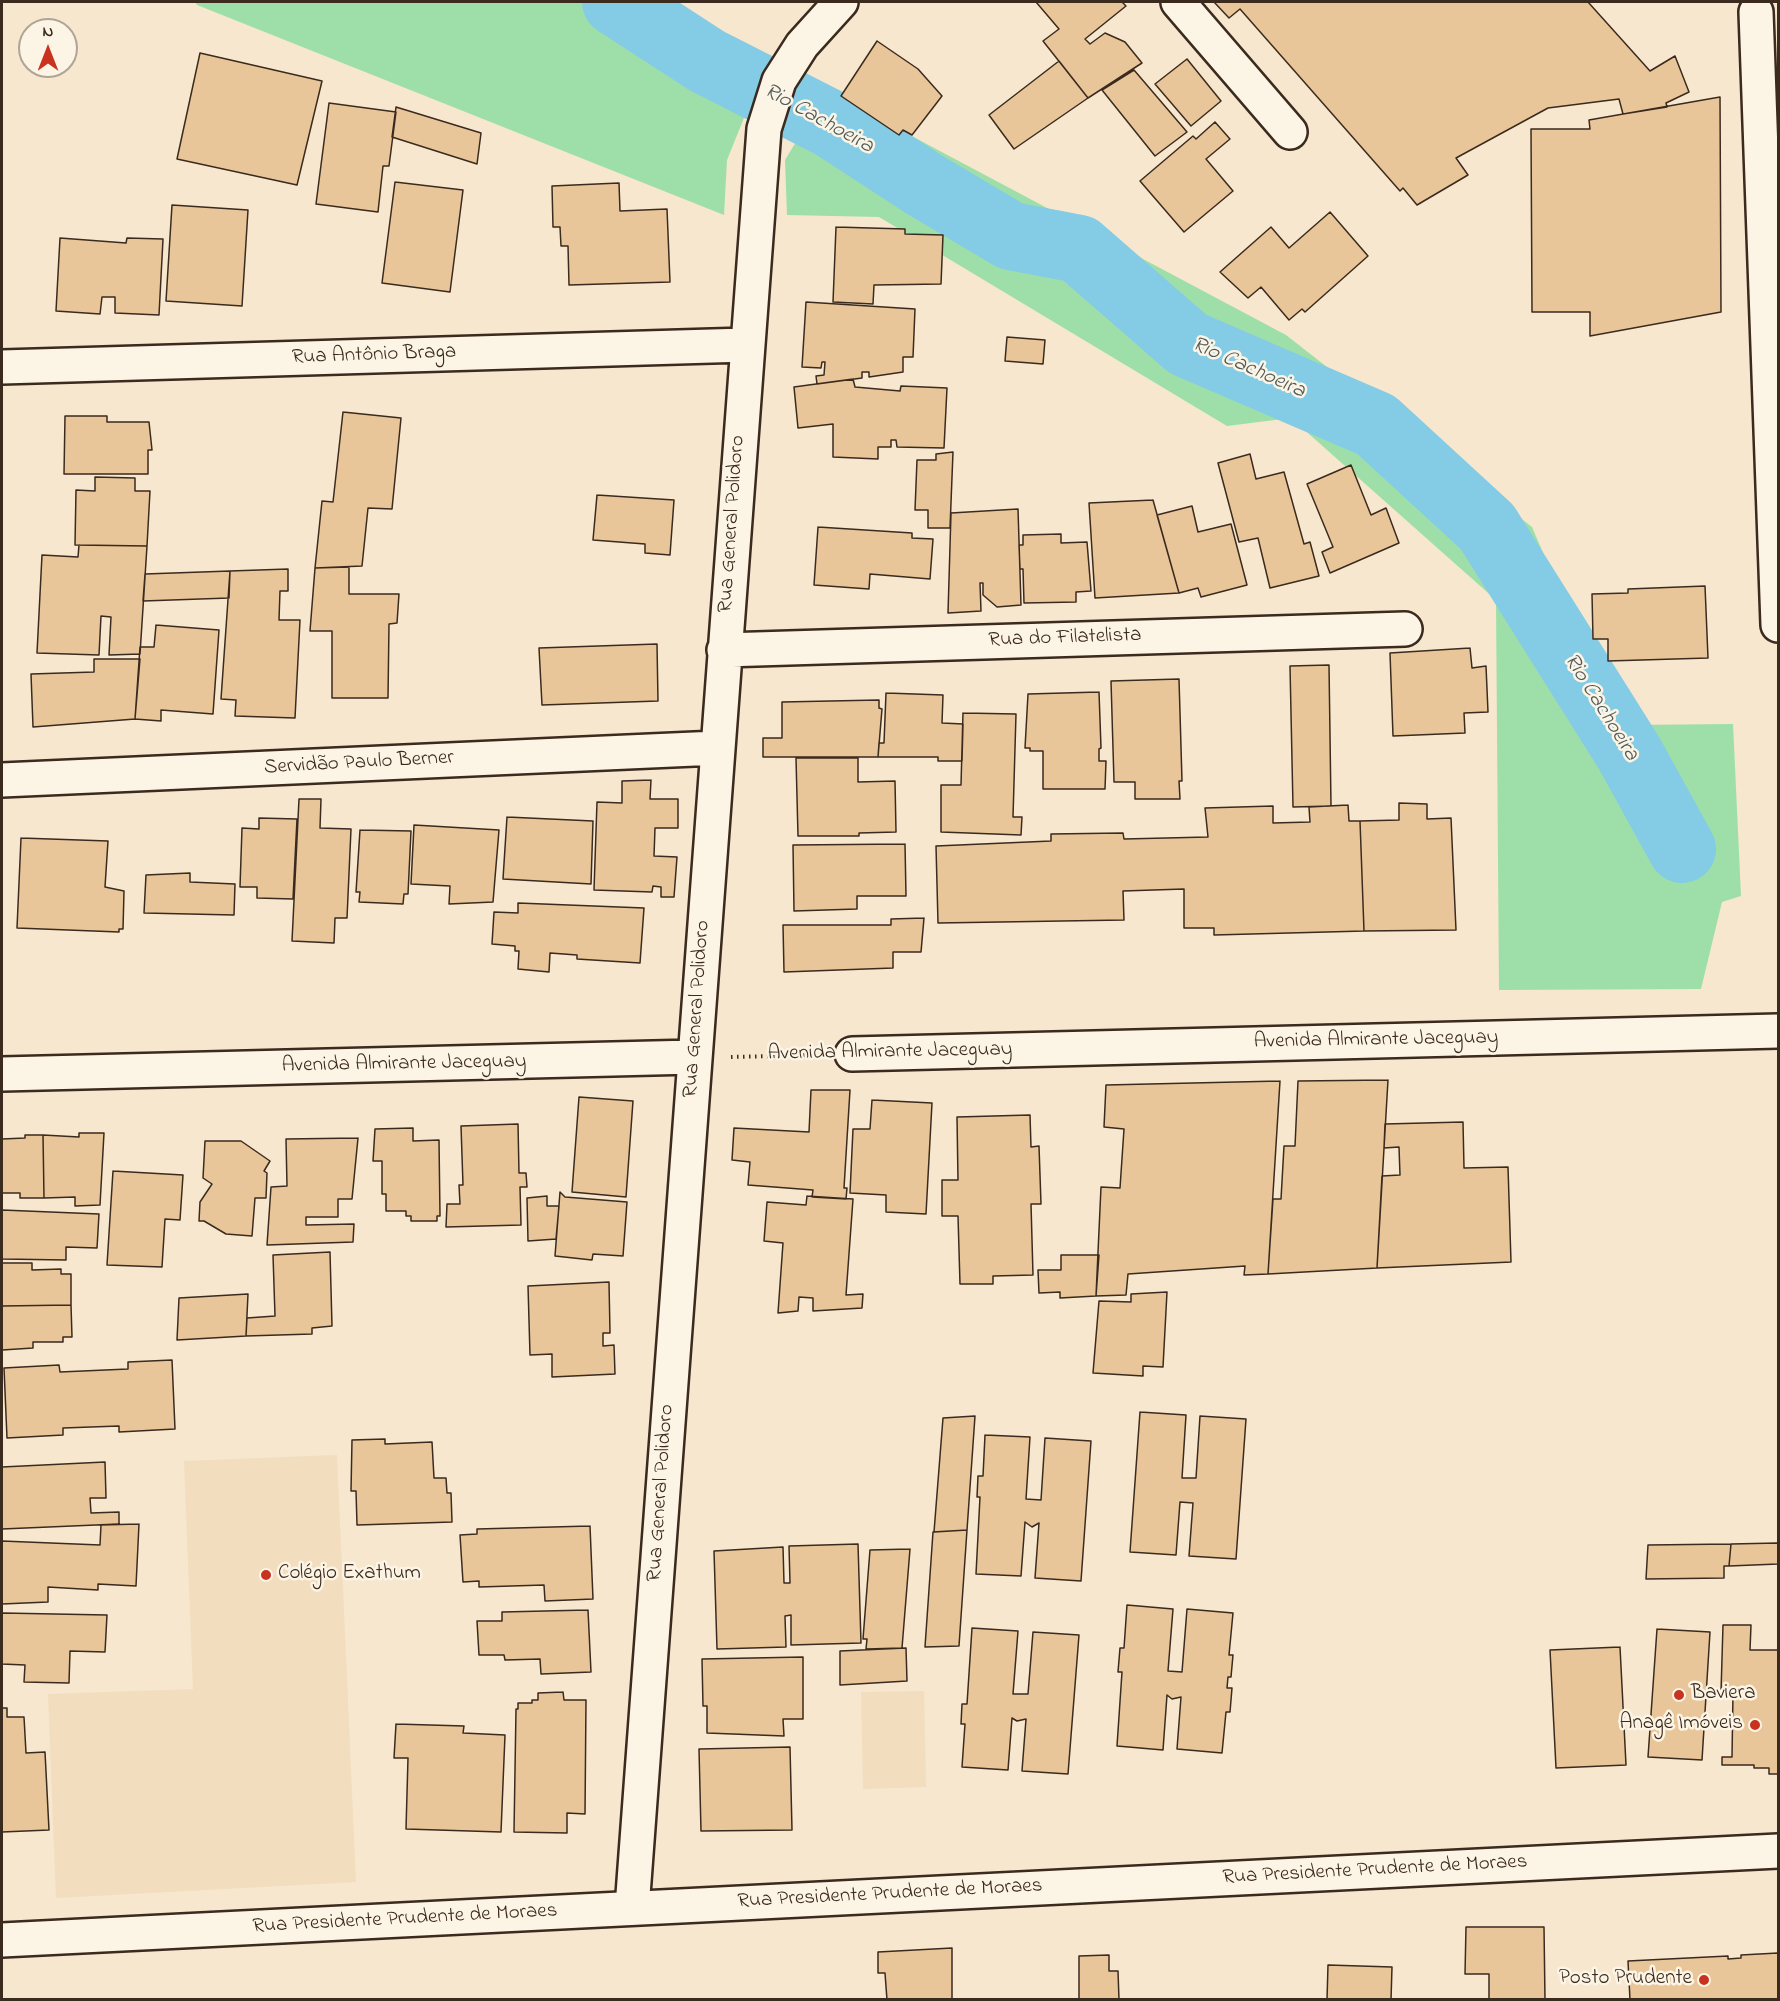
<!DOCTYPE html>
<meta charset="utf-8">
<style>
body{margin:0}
#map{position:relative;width:1780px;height:2001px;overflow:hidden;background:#f6e7ce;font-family:"Indie Flower",sans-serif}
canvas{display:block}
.frame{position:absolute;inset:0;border:3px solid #3b2a1e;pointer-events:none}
.north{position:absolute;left:18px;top:18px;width:60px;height:60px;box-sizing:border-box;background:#fcf5e5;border:2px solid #afa495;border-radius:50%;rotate:0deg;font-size:16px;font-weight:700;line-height:24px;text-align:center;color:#3b2a1e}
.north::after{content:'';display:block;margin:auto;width:21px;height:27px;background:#c8321e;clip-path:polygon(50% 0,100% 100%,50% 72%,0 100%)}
</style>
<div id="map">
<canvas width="1780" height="2001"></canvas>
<div class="frame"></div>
<div class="north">N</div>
</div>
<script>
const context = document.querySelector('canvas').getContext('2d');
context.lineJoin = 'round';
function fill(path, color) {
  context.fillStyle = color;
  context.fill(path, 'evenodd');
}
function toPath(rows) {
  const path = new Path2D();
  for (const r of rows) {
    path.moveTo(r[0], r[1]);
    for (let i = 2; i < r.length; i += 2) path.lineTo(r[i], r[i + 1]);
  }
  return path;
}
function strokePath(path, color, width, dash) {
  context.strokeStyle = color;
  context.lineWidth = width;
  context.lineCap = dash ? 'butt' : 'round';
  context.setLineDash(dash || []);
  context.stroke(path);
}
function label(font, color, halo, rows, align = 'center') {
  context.font = font + ' "Indie Flower",sans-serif';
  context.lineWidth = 5;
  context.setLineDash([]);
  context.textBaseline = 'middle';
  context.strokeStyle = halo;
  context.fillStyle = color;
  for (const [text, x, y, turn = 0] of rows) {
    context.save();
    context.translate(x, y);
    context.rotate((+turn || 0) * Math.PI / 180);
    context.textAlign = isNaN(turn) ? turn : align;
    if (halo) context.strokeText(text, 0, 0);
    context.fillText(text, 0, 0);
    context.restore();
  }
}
fill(toPath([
 [337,1455,356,1882,56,1898,48,1694,193,1689,184,1461],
 [924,1691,926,1787,863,1789,861,1692]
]), '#f2ddbe');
fill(toPath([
 [195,2,605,2,628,19,625,27,634,37,675,49,682,61,719,74,748,108,727,160,724,215,197,5],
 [827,91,1286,335,1532,527,1590,662,1629,725,1733,724,1741,896,1722,902,1701,989,1499,990,1496,600,1291,418,1227,426,879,217,787,215,785,160]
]), '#9edfa9');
strokePath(toPath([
 [616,2,707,61,833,125,925,185,1011,236,1079,249,1188,344,1376,425,1487,527,1629,753,1682,849]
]), '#84cbe5', 68);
const building = toPath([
 [1036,2,1122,2,1126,6,1085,39,1090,44,1105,33,1125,42,1142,63,1088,98,1043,41,1059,29,1036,2],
 [1214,2,1588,2,1650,71,1675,56,1689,92,1666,103,1667,107,1623,114,1619,99,1548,108,1456,158,1468,175,1417,205,1403,188,1400,191,1240,9,1229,18,1214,2],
 [877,41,918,69,942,96,912,135,903,130,899,135,841,96,877,41],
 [200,53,322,81,297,185,177,159,200,53],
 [1187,59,1221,101,1191,126,1155,84,1187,59],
 [1059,61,1088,98,1014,149,989,115,1059,61],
 [1134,70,1187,132,1155,156,1102,90,1134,70],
 [1720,97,1721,312,1590,336,1590,312,1532,312,1531,129,1590,129,1589,120,1720,97],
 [329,103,396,112,389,166,383,166,378,212,316,204,329,103],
 [396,107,481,133,477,164,392,137,396,107],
 [1215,122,1230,139,1206,159,1233,191,1184,232,1140,181,1193,136,1196,139,1215,122],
 [395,182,463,190,450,292,382,283,395,182],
 [619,183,620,211,667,209,670,282,569,285,568,246,561,246,560,227,553,227,552,186,619,183],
 [172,205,248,210,242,306,166,301,172,205],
 [1330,212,1368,256,1305,312,1302,309,1289,320,1261,287,1248,298,1220,272,1271,227,1289,248,1330,212],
 [836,227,905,229,905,234,943,235,941,284,874,285,873,304,833,302,836,227],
 [60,238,126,243,127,238,163,239,159,315,115,313,115,297,102,297,100,314,56,311,60,238],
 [806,302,915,309,913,357,903,357,903,372,869,377,869,372,862,372,862,378,817,384,816,376,824,375,825,362,822,362,821,368,802,367,806,302],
 [1007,337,1045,340,1043,364,1005,361,1007,337],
 [853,379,855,387,900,391,901,386,947,388,944,448,897,447,896,440,891,440,891,447,878,447,878,459,833,457,833,424,798,428,794,387,853,379],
 [343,412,401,418,392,509,368,508,362,566,315,568,322,501,333,502,343,412],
 [65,416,107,416,107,422,149,422,152,450,148,450,148,474,64,474,65,416],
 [953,452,950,528,928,528,928,510,915,510,917,460,936,460,936,454,953,452],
 [1250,454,1256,479,1284,472,1304,544,1310,542,1319,576,1270,588,1258,538,1239,542,1218,463,1250,454],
 [1351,465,1371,515,1386,508,1399,543,1330,573,1322,552,1333,547,1307,484,1351,465],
 [95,477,135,478,135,491,150,491,147,546,75,545,76,490,95,491,95,477],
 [597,495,674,500,670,555,645,553,645,544,593,540,597,495],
 [1153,500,1179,593,1095,598,1089,503,1153,500],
 [1192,506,1198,532,1231,524,1247,585,1201,597,1198,588,1179,593,1157,515,1192,506],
 [1018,509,1021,605,997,607,983,595,983,583,980,583,981,611,948,613,951,513,1018,509],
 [818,527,912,533,912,538,933,539,930,579,870,574,869,589,814,585,818,527],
 [1061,534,1061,543,1087,542,1091,591,1076,592,1076,602,1024,603,1023,569,1020,569,1019,545,1023,545,1023,535,1061,534],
 [79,545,147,546,140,654,109,655,111,617,101,616,99,655,37,653,42,555,78,557,79,545],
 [349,567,349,594,399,594,397,623,389,624,388,698,332,698,332,631,310,631,315,568,349,567],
 [288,569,288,591,280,591,279,620,300,620,295,718,235,716,236,700,221,699,230,571,288,569],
 [230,571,229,598,143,601,145,574,230,571],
 [1705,586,1708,658,1608,661,1608,639,1593,639,1592,594,1628,593,1628,589,1705,586],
 [156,625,219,630,213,714,161,710,161,721,135,719,140,647,154,647,156,625],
 [657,644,658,701,542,705,539,648,657,644],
 [1470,648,1472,668,1486,666,1488,712,1464,713,1465,733,1393,736,1390,653,1470,648],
 [94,659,140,659,135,719,33,727,31,674,94,672,94,659],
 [1329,665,1331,806,1293,807,1290,666,1329,665],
 [1179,679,1182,781,1179,781,1180,799,1135,799,1135,782,1114,782,1111,681,1179,679],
 [1099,692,1101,748,1099,749,1099,761,1106,761,1105,789,1043,789,1043,751,1030,751,1030,748,1025,748,1028,694,1099,692],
 [886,693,943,695,942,723,963,724,962,761,938,761,938,757,878,757,879,743,884,743,886,693],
 [879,700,879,708,882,709,878,757,763,757,763,738,782,738,782,702,879,700],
 [963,713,1016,714,1013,817,1022,817,1021,835,941,832,941,785,961,785,963,713],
 [796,758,858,758,858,782,895,781,896,832,859,833,859,836,798,836,796,758],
 [651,780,650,799,678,799,678,828,655,828,654,856,677,857,674,897,661,897,661,887,653,886,652,892,594,890,597,802,622,803,622,781,651,780],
 [299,799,321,799,320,828,351,829,347,918,335,918,334,943,292,941,299,799],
 [1399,803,1427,804,1427,819,1451,818,1456,930,1364,931,1360,821,1399,820,1399,803],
 [1348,805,1349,821,1360,821,1364,931,1214,935,1214,928,1184,928,1184,889,1123,891,1124,920,938,923,936,846,1051,841,1051,834,1123,833,1124,839,1208,837,1205,808,1273,806,1273,823,1310,822,1309,807,1348,805],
 [507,817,593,821,591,884,503,879,507,817],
 [259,818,297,819,293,899,257,898,257,887,240,887,242,828,259,829,259,818],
 [414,825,499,830,493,902,449,904,450,886,411,884,414,825],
 [360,830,411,831,408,894,404,894,403,904,359,902,360,892,356,892,360,830],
 [21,838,108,841,105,887,124,891,123,929,119,929,119,932,17,928,21,838],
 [905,844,906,896,857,896,857,909,794,911,793,845,905,844],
 [190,873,190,882,235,884,234,915,144,913,146,875,190,873],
 [518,903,644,908,640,963,577,959,577,955,550,953,549,972,518,969,519,951,515,951,515,946,492,944,494,912,518,913,518,903],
 [924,918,921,952,893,952,893,968,784,972,783,925,891,925,891,919,924,918],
 [1388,1080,1377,1268,1268,1274,1273,1199,1281,1199,1284,1146,1295,1146,1298,1081,1388,1080],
 [1280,1081,1268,1274,1244,1275,1245,1266,1128,1274,1126,1295,1096,1296,1101,1187,1120,1188,1124,1129,1104,1127,1106,1085,1280,1081],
 [811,1090,850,1090,844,1188,847,1188,846,1199,812,1197,813,1190,748,1185,750,1162,732,1160,734,1128,809,1132,811,1090],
 [579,1097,633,1101,626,1197,572,1192,579,1097],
 [872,1100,932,1103,926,1214,886,1212,886,1195,850,1193,853,1129,870,1129,872,1100],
 [1030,1115,1031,1147,1039,1146,1041,1204,1031,1204,1033,1275,993,1276,993,1284,960,1284,958,1216,942,1216,942,1180,958,1180,957,1117,1030,1115],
 [1463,1122,1464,1168,1508,1167,1511,1262,1377,1268,1382,1176,1400,1175,1399,1147,1384,1148,1385,1124,1463,1122],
 [518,1124,519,1173,526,1173,527,1187,520,1187,521,1225,446,1227,447,1204,460,1204,459,1185,463,1185,461,1126,518,1124],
 [413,1128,413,1141,439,1140,440,1216,437,1216,437,1221,411,1221,411,1216,406,1216,406,1211,386,1211,386,1194,382,1194,382,1161,373,1161,375,1129,413,1128],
 [79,1133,104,1133,100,1205,75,1206,75,1197,44,1198,43,1135,79,1137,79,1133],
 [25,1135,43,1135,44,1198,20,1198,20,1193,2,1193,2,1139,25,1138,25,1135],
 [358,1138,352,1199,338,1199,338,1217,306,1217,306,1225,354,1224,353,1242,267,1245,271,1187,287,1186,286,1139,358,1138],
 [205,1141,241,1141,270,1161,264,1171,267,1173,266,1198,255,1198,252,1236,226,1234,204,1221,199,1221,200,1202,212,1184,203,1178,205,1141],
 [113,1171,183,1175,180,1220,165,1219,162,1267,107,1265,113,1171],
 [560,1192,565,1197,627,1202,623,1256,593,1254,592,1260,555,1256,560,1192],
 [547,1196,547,1206,559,1206,556,1239,528,1241,527,1198,547,1196],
 [807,1196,853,1199,846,1295,863,1294,862,1308,813,1311,813,1298,799,1297,798,1311,778,1313,783,1243,764,1241,767,1202,806,1205,807,1196],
 [2,1210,99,1214,97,1248,66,1247,66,1260,2,1259,2,1210],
 [330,1252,332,1326,312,1328,312,1334,246,1336,247,1318,275,1316,273,1255,330,1252],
 [1061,1255,1099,1255,1096,1296,1060,1298,1060,1292,1039,1293,1038,1270,1061,1270,1061,1255],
 [2,1263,32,1263,32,1270,61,1269,61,1274,71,1274,71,1305,2,1306,2,1263],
 [609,1282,610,1333,603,1333,603,1346,614,1345,615,1374,552,1377,552,1354,530,1355,528,1286,609,1282],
 [1167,1292,1163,1367,1143,1366,1143,1376,1093,1373,1099,1301,1131,1302,1131,1294,1167,1292],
 [248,1294,246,1336,177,1340,179,1298,248,1294],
 [71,1305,72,1337,63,1337,63,1342,33,1342,33,1348,2,1350,2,1306,71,1305],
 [172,1360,175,1429,119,1432,119,1426,63,1428,63,1435,7,1438,4,1368,59,1365,60,1372,128,1369,128,1362,172,1360],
 [1140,1412,1186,1415,1182,1478,1196,1478,1200,1416,1246,1419,1236,1559,1189,1556,1193,1503,1180,1502,1176,1555,1130,1552,1140,1412],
 [975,1416,967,1530,934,1532,943,1418,975,1416],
 [985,1435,1030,1437,1026,1499,1041,1500,1045,1438,1091,1441,1081,1581,1035,1578,1039,1523,1032,1527,1025,1522,1021,1576,976,1574,980,1497,977,1497,978,1476,983,1476,985,1435],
 [385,1439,385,1444,432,1442,434,1478,446,1478,447,1493,451,1493,452,1522,357,1525,356,1491,351,1491,352,1440,385,1439],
 [105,1462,106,1498,90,1498,91,1513,119,1512,119,1524,2,1529,2,1467,105,1462],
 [139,1524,136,1586,98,1584,98,1590,48,1587,48,1602,2,1604,2,1541,100,1545,101,1525,139,1524],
 [590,1526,593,1599,545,1601,544,1585,479,1587,479,1581,463,1582,460,1535,477,1534,477,1529,590,1526],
 [967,1530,959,1646,925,1647,933,1532,967,1530],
 [1778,1543,1778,1564,1729,1566,1731,1544,1778,1543],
 [858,1544,861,1643,791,1645,791,1615,785,1616,786,1647,717,1649,714,1551,783,1547,784,1583,790,1583,789,1546,858,1544],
 [1731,1544,1729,1566,1724,1566,1724,1578,1646,1579,1648,1545,1731,1544],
 [910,1549,902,1648,866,1649,867,1639,863,1639,870,1550,910,1549],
 [1127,1605,1173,1609,1168,1671,1182,1672,1187,1609,1233,1613,1229,1655,1233,1655,1231,1677,1228,1677,1227,1688,1232,1688,1230,1712,1226,1712,1222,1753,1177,1749,1181,1697,1172,1699,1167,1695,1163,1750,1117,1746,1122,1672,1118,1672,1120,1648,1124,1648,1127,1605],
 [588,1610,591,1672,541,1674,540,1659,505,1660,504,1655,479,1655,477,1621,502,1621,502,1612,588,1610],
 [2,1613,107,1615,105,1652,70,1651,69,1683,24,1682,25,1665,2,1664,2,1613],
 [1723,1625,1751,1625,1750,1650,1778,1650,1778,1774,1769,1774,1769,1768,1754,1768,1754,1765,1722,1765,1722,1757,1732,1757,1733,1693,1721,1692,1723,1625],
 [972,1628,1018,1631,1013,1694,1028,1694,1033,1632,1079,1635,1068,1774,1022,1771,1026,1719,1017,1721,1012,1718,1008,1770,962,1767,965,1724,961,1724,962,1704,967,1704,972,1628],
 [1657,1629,1710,1632,1702,1760,1648,1757,1657,1629],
 [1620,1647,1626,1765,1556,1768,1550,1650,1620,1647],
 [906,1648,907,1681,840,1685,840,1651,906,1648],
 [803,1657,803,1719,783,1719,784,1736,707,1733,707,1706,703,1706,702,1659,803,1657],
 [563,1692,564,1700,586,1700,585,1814,567,1813,567,1833,514,1832,516,1709,518,1709,518,1703,532,1703,532,1700,538,1700,538,1693,563,1692],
 [2,1708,7,1708,7,1717,24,1717,26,1753,45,1752,49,1830,2,1832,2,1708],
 [396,1724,464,1726,463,1733,505,1735,501,1832,406,1829,408,1758,394,1758,396,1724],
 [790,1747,792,1830,701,1831,699,1749,790,1747],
 [1466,1927,1544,1927,1545,2000,1489,2000,1489,1974,1465,1974,1466,1927],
 [952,1948,952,2000,887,2000,885,1973,878,1973,878,1952,952,1948],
 [1778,1953,1778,2000,1630,2000,1628,1961,1728,1956,1728,1959,1741,1958,1741,1955,1778,1953],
 [1109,1955,1109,1971,1118,1971,1119,2000,1079,2000,1079,1956,1109,1955],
 [1328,1965,1392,1967,1391,2000,1327,2000,1328,1965]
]);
fill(building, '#e9c69a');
strokePath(building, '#3b2a1e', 1.5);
const street = toPath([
 [1178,2,1290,132],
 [2,367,746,345],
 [724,650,1405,629],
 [2,780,717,748],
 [852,1054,1778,1031],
 [2,1074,694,1057],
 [632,1908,764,129,779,81,802,45,841,2]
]);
const secondary = toPath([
 [2,1940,1778,1851]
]);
const primary = toPath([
 [1756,12,1778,625]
]);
strokePath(street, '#3b2a1e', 38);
strokePath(secondary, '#3b2a1e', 38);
strokePath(primary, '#3b2a1e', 38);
strokePath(toPath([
 [731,1057,816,1055]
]), '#3b2a1e', 4, [1.5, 4.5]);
strokePath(street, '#fcf5e5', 33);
strokePath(secondary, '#fcf5e5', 33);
strokePath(primary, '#fcf5e5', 33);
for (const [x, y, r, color] of [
 [266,1575,6,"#c8321e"],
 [1679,1695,6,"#c8321e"],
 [1755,1725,6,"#c8321e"],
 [1704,1980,6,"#c8321e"]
]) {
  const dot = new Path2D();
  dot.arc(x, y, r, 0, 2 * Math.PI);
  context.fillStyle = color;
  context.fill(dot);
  strokePath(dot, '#fcf5e5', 2);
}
label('21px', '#3b2a1e', '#fcf5e5', [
 ["Rua Antônio Braga",374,356,-2],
 ["Rua General Polidoro",733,524,-86],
 ["Rua do Filatelista",1065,639,-2],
 ["Servidão Paulo Berner",359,764,-3],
 ["Rua General Polidoro",698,1009,-86],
 ["Avenida Almirante Jaceguay",1376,1041,-1],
 ["Avenida Almirante Jaceguay",890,1053,-1],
 ["Avenida Almirante Jaceguay",404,1065,-1],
 ["Rua General Polidoro",662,1493,-86],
 ["Rua Presidente Prudente de Moraes",1375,1871,-3],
 ["Rua Presidente Prudente de Moraes",890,1895,-3],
 ["Rua Presidente Prudente de Moraes",405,1920,-3]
]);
label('21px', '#3b2a1e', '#fcf5e5', [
 ["Colégio Exathum",278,1575],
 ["Baviera",1691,1695],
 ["Anagê Imóveis",1743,1725,"right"],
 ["Posto Prudente",1692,1980,"right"]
], 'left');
label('italic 22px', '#515a5a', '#fcf5e5', [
 ["Rio Cachoeira",818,120,29],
 ["Rio Cachoeira",1248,369,24],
 ["Rio Cachoeira",1600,708,58]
]);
</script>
